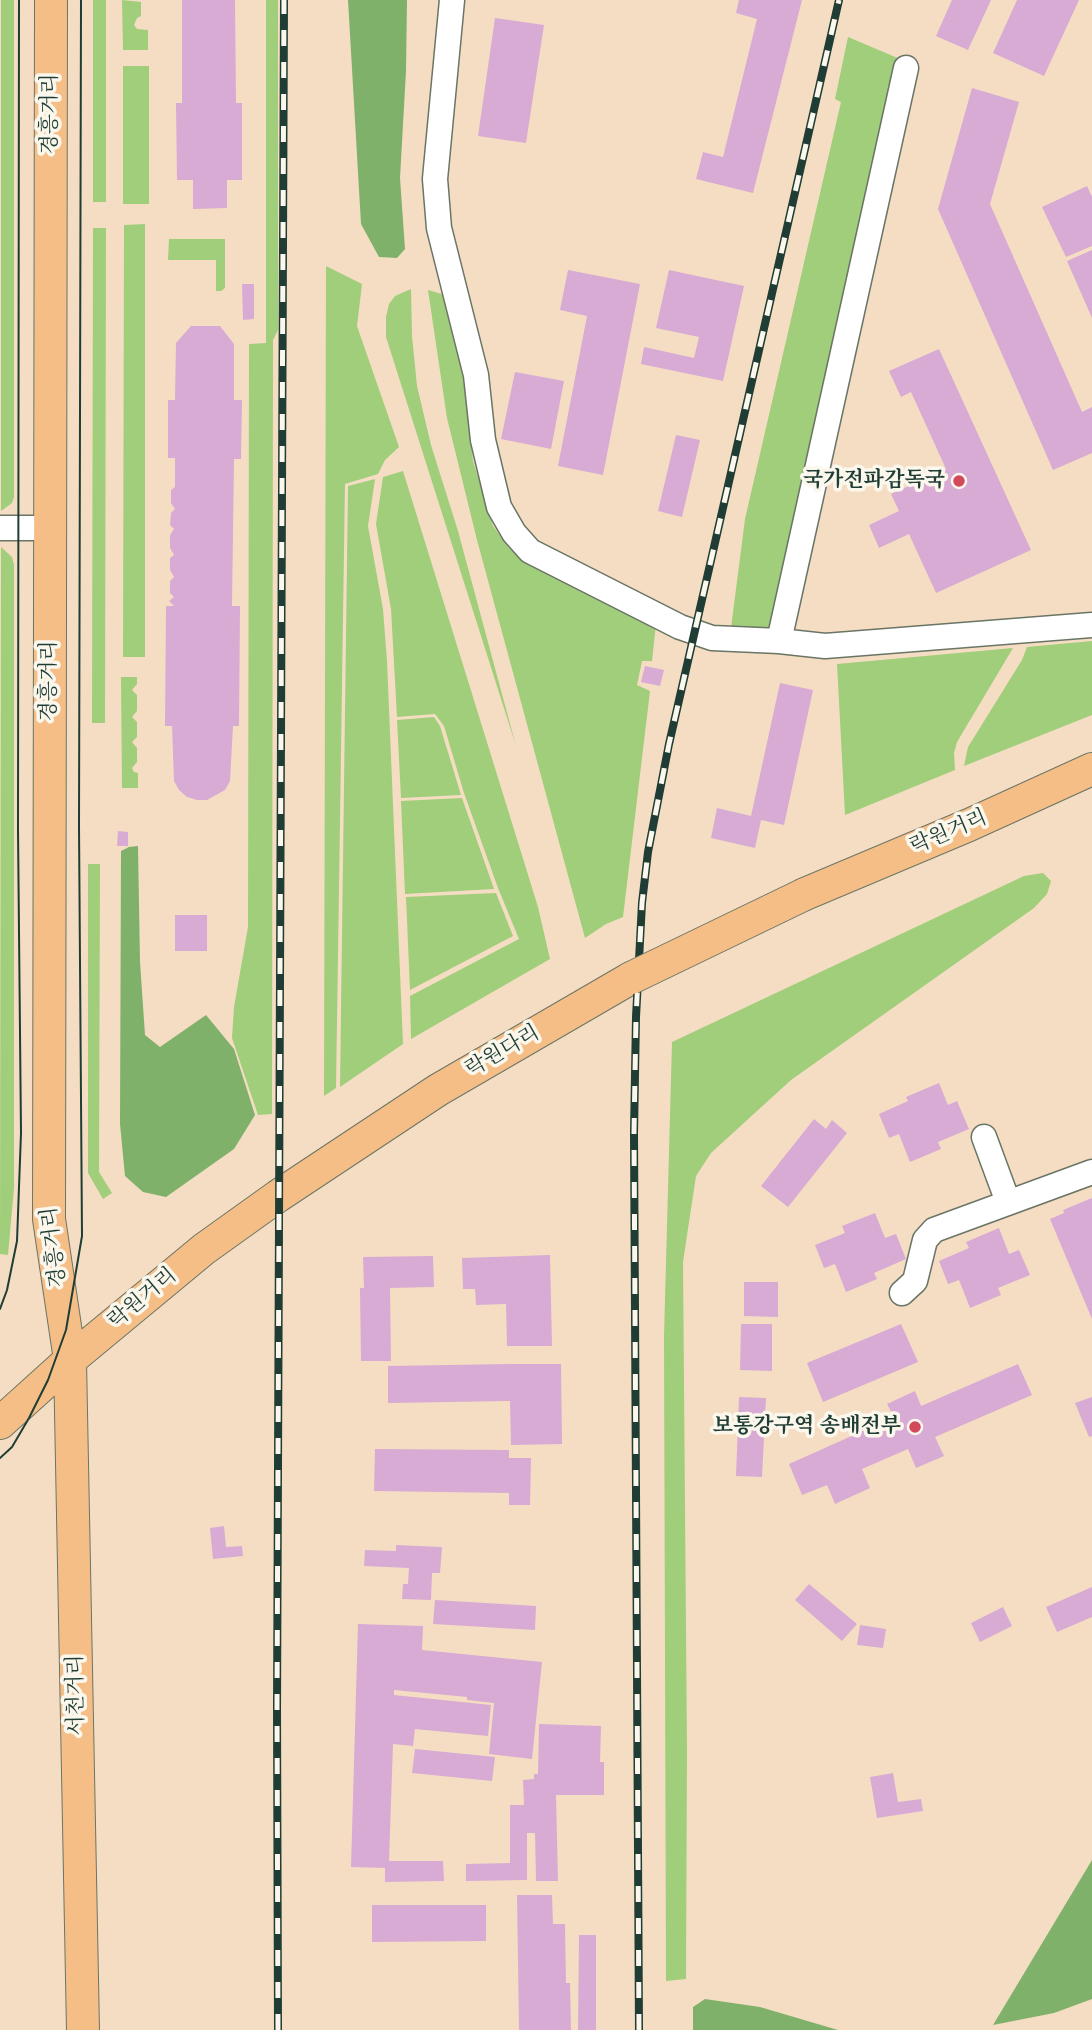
<!DOCTYPE html>
<meta charset="utf-8">
<style>
body{margin:0}
canvas{display:block;background:#f4ddc2}
</style>
<canvas width="1092" height="2030"></canvas>
<script>
const context = document.querySelector('canvas').getContext('2d');
context.lineJoin = 'round';
function fill(path, color) {
  context.fillStyle = color;
  context.fill(path, 'evenodd');
}
function toPath(rows) {
  const path = new Path2D();
  for (const r of rows) {
    path.moveTo(r[0], r[1]);
    for (let i = 2; i < r.length; i += 2) path.lineTo(r[i], r[i + 1]);
  }
  return path;
}
function strokePath(path, color, width, dash) {
  context.strokeStyle = color;
  context.lineWidth = width;
  context.lineCap = dash ? 'butt' : 'round';
  context.setLineDash(dash || []);
  context.stroke(path);
}
function label(font, color, halo, rows, align = 'center') {
  context.font = font + ' Cardo,"Noto Serif KR",serif';
  context.lineWidth = 7;
  context.setLineDash([]);
  context.textBaseline = 'middle';
  context.strokeStyle = halo;
  context.fillStyle = color;
  for (const [text, x, y, turn = 0] of rows) {
    context.save();
    context.translate(x, y);
    context.rotate((+turn || 0) * Math.PI / 180);
    context.textAlign = isNaN(turn) ? turn : align;
    if (halo) context.strokeText(text, 0, 0);
    context.fillText(text, 0, 0);
    context.restore();
  }
}
fill(toPath([
 [1,0,14,0,14,497,12,503,1,511],
 [93,0,106,0,106,202,93,202],
 [122,0,141,2,141,16,137,18,134,25,137,29,148,30,148,50,123,50],
 [266,0,278,0,278,330,273,340,272,1114,258,1115,232,1038,234,1007,248,927,249,344,266,343],
 [848,37,900,59,770,629,731,628,745,519,841,102,835,99],
 [123,66,149,66,149,204,123,204],
 [145,224,145,657,123,657,124,225],
 [93,228,106,228,105,723,92,723],
 [169,239,225,239,225,288,221,291,216,291,216,260,168,260],
 [326,266,362,284,357,326,399,447,385,460,378,474,345,484,336,1088,324,1096],
 [411,289,412,336,417,386,431,445,458,531,516,746,386,337,386,317,389,304,395,296],
 [428,290,445,295,458,333,473,461,493,526,509,548,534,564,656,624,652,661,642,661,637,685,650,691,623,917,606,924,585,938,477,540,447,418],
 [403,471,538,907,550,959,411,1039,410,996,519,939,498,888,464,793,444,726,435,714,397,717,391,609,376,524,383,477],
 [375,479,368,526,383,609,387,661,403,1044,340,1087,348,486],
 [1,547,12,557,14,565,14,1188,8,1255,0,1254],
 [1092,641,1092,715,964,766,968,747,1022,660,1027,647],
 [1013,648,957,742,954,753,955,770,845,815,837,664],
 [121,677,137,677,137,684,132,690,137,695,137,711,132,717,137,722,137,737,132,742,137,748,137,762,132,768,134,772,138,773,138,788,122,788],
 [434,717,440,726,461,795,401,798,397,720],
 [462,798,494,889,405,894,401,801],
 [88,864,100,864,99,1172,112,1193,103,1199,88,1173],
 [1043,873,1051,881,1047,894,1034,908,791,1080,711,1153,696,1176,683,1262,687,1751,686,1979,666,1981,664,1336,672,1042,1024,876],
 [496,893,513,936,410,990,406,897]
]), '#a1ce7b');
fill(toPath([
 [348,0,407,0,406,71,400,178,405,249,397,258,379,257,361,224],
 [138,846,140,962,145,1035,160,1047,206,1015,234,1049,255,1115,234,1149,166,1197,143,1192,125,1176,120,1124,121,851,129,847],
 [1092,1860,1092,1999,1054,2013,993,2025],
 [705,1999,760,2007,838,2030,693,2030,693,2007]
]), '#80b16b');
fill(toPath([
 [182,0,235,0,236,103,242,103,242,180,227,180,227,208,193,209,193,180,177,180,176,103,182,103],
 [739,0,802,0,753,193,696,179,703,152,723,157,757,19,736,13],
 [952,0,991,0,968,50,936,36],
 [1017,0,1079,0,1044,76,993,53],
 [495,18,544,25,526,143,478,136],
 [972,88,1019,102,990,204,1082,412,1092,407,1092,453,1053,470,938,209],
 [1087,186,1092,197,1092,246,1066,257,1042,207],
 [1092,250,1092,318,1067,261],
 [568,270,640,284,603,475,558,466,587,316,560,310],
 [669,270,744,286,723,381,641,364,644,347,694,358,699,337,656,328],
 [242,284,254,284,254,319,243,320],
 [191,326,220,326,234,344,234,400,242,400,241,459,234,459,232,606,240,606,239,726,233,726,230,781,225,790,207,800,197,800,187,797,179,790,174,781,172,726,165,726,166,606,174,606,169,601,174,597,170,593,170,581,174,577,170,570,170,558,174,555,170,548,170,535,174,529,170,525,171,513,175,509,171,503,171,490,175,487,175,458,168,458,168,400,175,400,176,343],
 [939,349,1031,550,936,593,909,534,879,548,869,525,899,511,891,494,946,469,911,392,901,397,889,371],
 [515,372,564,381,551,449,501,439],
 [676,435,700,440,682,517,658,511],
 [645,666,664,670,660,686,641,682],
 [780,683,813,690,784,825,761,820,755,848,711,838,717,808,751,816],
 [118,831,128,832,128,846,117,846],
 [175,915,207,915,207,951,175,951],
 [939,1083,948,1105,957,1101,969,1129,938,1142,941,1149,910,1162,899,1134,889,1138,879,1114,908,1101,906,1097],
 [814,1119,826,1129,832,1120,847,1133,788,1207,761,1186],
 [1092,1198,1092,1319,1050,1219,1064,1213,1063,1210],
 [875,1213,885,1238,896,1234,906,1259,874,1273,877,1279,846,1292,835,1264,824,1268,815,1245,845,1233,842,1226],
 [999,1228,1009,1254,1019,1250,1030,1275,998,1288,1001,1295,970,1308,959,1280,948,1284,939,1261,969,1248,966,1242],
 [550,1255,552,1346,507,1346,506,1304,476,1305,475,1289,463,1289,462,1258],
 [433,1256,434,1287,390,1288,391,1361,361,1361,360,1288,364,1288,363,1257],
 [744,1282,778,1282,778,1317,744,1316],
 [741,1324,772,1324,772,1371,740,1370],
 [901,1324,918,1362,823,1402,807,1363],
 [510,1364,561,1364,562,1444,511,1445,510,1401,388,1403,388,1366],
 [1018,1364,1032,1395,935,1437,944,1456,916,1468,908,1449,862,1469,870,1488,835,1504,827,1485,802,1495,789,1464,894,1417,887,1404,915,1391,921,1406],
 [739,1397,766,1398,762,1477,736,1476],
 [1092,1397,1092,1436,1089,1437,1075,1403],
 [375,1449,509,1450,509,1458,531,1458,530,1505,509,1505,509,1493,374,1491],
 [224,1526,226,1547,242,1546,243,1556,213,1559,210,1528],
 [396,1545,442,1547,440,1573,432,1573,431,1600,402,1599,403,1584,408,1584,409,1568,364,1566,365,1550,396,1551],
 [809,1584,857,1624,842,1641,795,1600],
 [1092,1587,1092,1617,1057,1632,1046,1607],
 [435,1600,536,1606,535,1630,433,1624],
 [1003,1607,1012,1626,980,1642,971,1623],
 [358,1624,423,1626,422,1650,542,1662,532,1759,489,1754,494,1703,467,1700,467,1697,394,1690,394,1695,491,1705,488,1736,415,1729,413,1746,393,1744,389,1861,443,1861,444,1881,385,1882,385,1868,351,1867],
 [860,1625,886,1629,883,1648,857,1645],
 [539,1724,601,1726,600,1762,604,1762,604,1795,556,1795,558,1881,536,1881,535,1833,527,1833,527,1880,466,1881,466,1864,510,1863,510,1805,524,1805,523,1780,534,1779,534,1774,538,1774],
 [415,1749,495,1757,492,1781,412,1773],
 [893,1773,898,1802,921,1799,923,1811,877,1818,870,1777],
 [517,1895,552,1895,553,1924,565,1924,566,1983,570,1983,571,2030,519,2030],
 [372,1905,486,1905,486,1941,372,1942],
 [579,1935,596,1935,596,2030,578,2030]
]), '#d8abd5');
const minor = toPath([
 [452,0,435,179,439,228,476,375,483,440,499,507,514,533,530,551,680,627,712,638,779,641,825,646,1092,625],
 [0,528,50,528],
 [779,641,906,68],
 [984,1137,1008,1202],
 [902,1293,915,1281,925,1240,934,1230,1092,1172]
]);
const major = toPath([
 [51,0,49,1219,70,1360,83,2030],
 [805,894,969,825,1092,769],
 [0,1423,70,1360,204,1249,278,1196,438,1090,631,978]
]);
strokePath(minor, '#6a7566', 27);
strokePath(major, '#6a7566', 34);
strokePath(minor, '#fff', 24);
strokePath(major, '#f6be87', 32);
strokePath(toPath([
 [0,1309,7,1290,17,1241,21,1133,18,830,19,0],
 [0,1458,12,1447,29,1418,48,1380,66,1330,82,1236,79,826,81,0]
]), '#1f3d34', 2);
const rail = toPath([
 [278,2030,277,1706,284,0],
 [639,2030,634,1133,636,1017,642,903,648,852,669,744,839,0]
]);
strokePath(rail, '#1f3d34', 8);
strokePath(rail, '#fbf7ec', 5, [16]);
const majorBridge = toPath([
 [631,978,805,894]
]);
strokePath(majorBridge, '#6a7566', 34, []);
strokePath(majorBridge, '#f6be87', 32);
for (const [x, y, r, color] of [
 [959,481,7,"#d1495b"],
 [915,1427,7,"#d1495b"]
]) {
  const dot = new Path2D();
  dot.arc(x, y, r, 0, 2 * Math.PI);
  context.fillStyle = color;
  context.fill(dot);
  strokePath(dot, '#fbf7ec', 2.5);
}
label('21px', '#1f3d34', '#fbf7ec', [
 ["경흥거리",51,114,-90],
 ["경흥거리",50,681,-90],
 ["락원거리",949,833,-23],
 ["락원다리",503,1052,-30],
 ["경흥거리",55,1247,-97],
 ["락원거리",143,1299,-40],
 ["서천거리",77,1695,-91]
]);
label('bold 21px', '#1f3d34', '#fbf7ec', [
 ["국가전파감독국",945,481],
 ["보통강구역 송배전부",901,1427]
], 'right');
</script>
